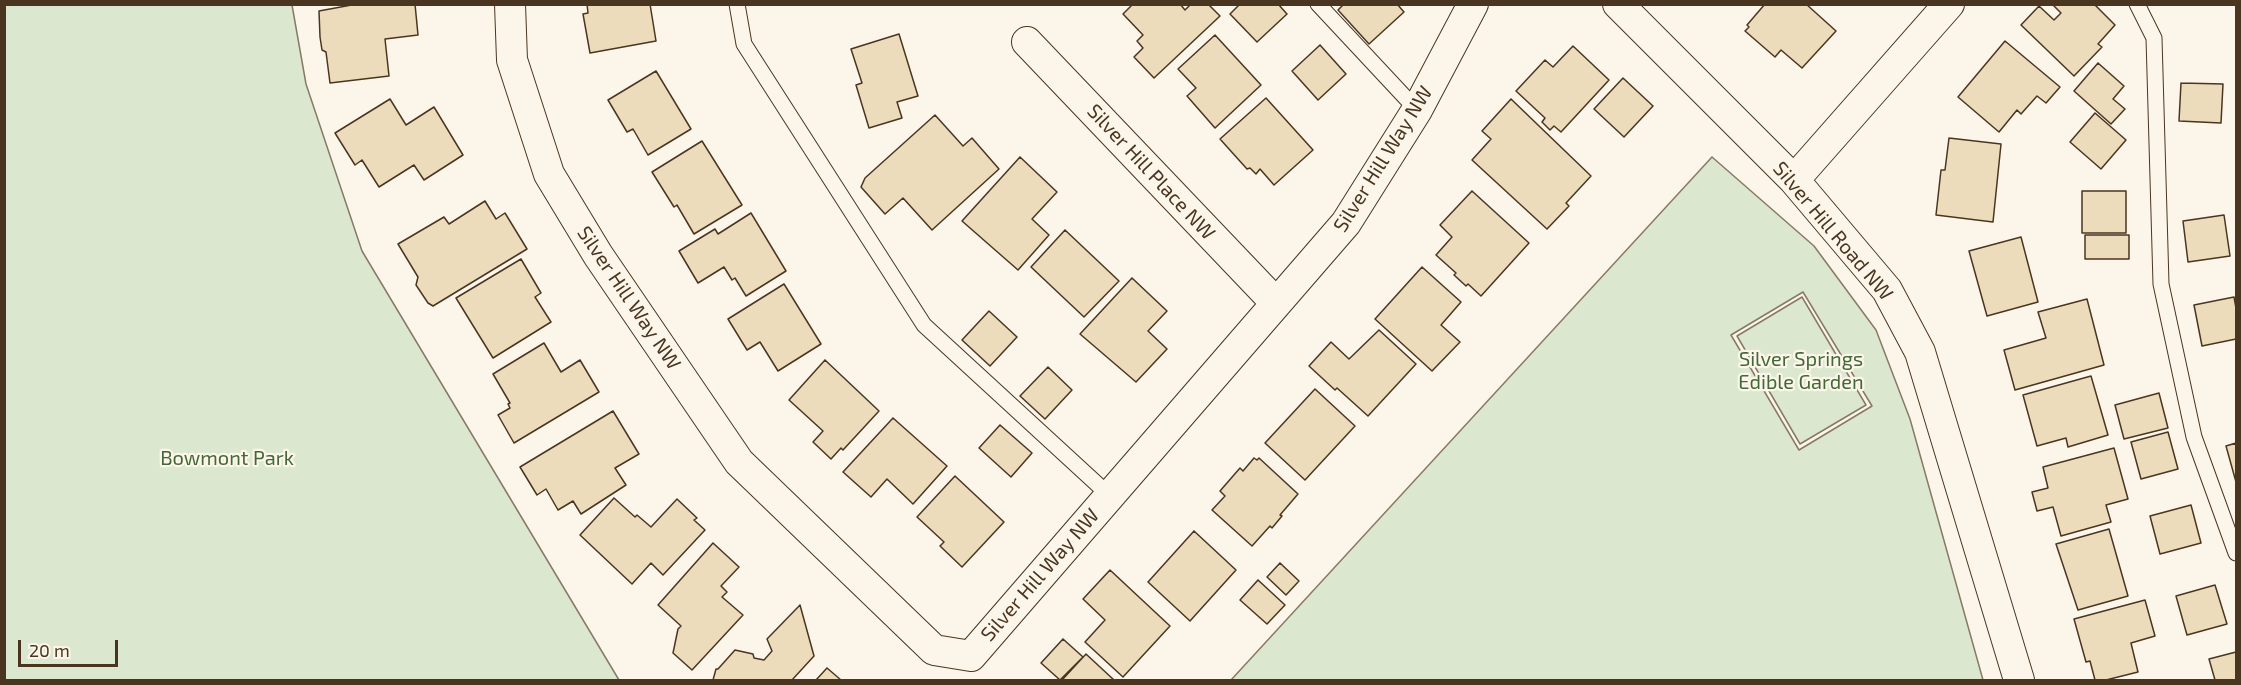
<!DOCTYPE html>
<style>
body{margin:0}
#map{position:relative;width:2241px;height:685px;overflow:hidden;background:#fbf6e9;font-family:"Exo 2",sans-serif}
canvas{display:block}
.frame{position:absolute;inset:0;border:6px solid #4a3520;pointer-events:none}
.scale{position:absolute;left:18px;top:640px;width:100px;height:27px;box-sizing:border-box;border:3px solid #4a3520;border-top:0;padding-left:8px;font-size:18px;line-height:21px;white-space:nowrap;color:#4a3520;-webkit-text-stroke:4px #fbf6e9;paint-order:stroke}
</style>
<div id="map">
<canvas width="2241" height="685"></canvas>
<div class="frame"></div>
<div class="scale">20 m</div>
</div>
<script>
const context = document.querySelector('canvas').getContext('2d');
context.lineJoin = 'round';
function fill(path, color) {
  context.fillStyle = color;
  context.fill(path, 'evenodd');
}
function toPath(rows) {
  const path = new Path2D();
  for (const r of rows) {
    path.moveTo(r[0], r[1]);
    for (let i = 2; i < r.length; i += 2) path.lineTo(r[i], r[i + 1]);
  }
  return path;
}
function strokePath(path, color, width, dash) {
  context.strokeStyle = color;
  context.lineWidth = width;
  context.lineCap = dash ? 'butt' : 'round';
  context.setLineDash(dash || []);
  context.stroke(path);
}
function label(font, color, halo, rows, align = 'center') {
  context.font = font + ' "Exo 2",sans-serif';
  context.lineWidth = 4.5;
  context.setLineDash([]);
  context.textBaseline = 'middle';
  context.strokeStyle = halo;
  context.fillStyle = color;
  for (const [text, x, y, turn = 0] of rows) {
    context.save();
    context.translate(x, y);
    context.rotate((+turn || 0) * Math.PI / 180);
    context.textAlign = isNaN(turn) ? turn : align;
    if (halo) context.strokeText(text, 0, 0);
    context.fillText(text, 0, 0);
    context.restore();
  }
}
const green = toPath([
 [4,5,292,5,306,84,362,251,619,680,5,680,4,5],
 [1712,157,1814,246,1876,330,1910,419,1983,680,1231,680,1712,157],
 [1803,292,1872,406,1799,450,1731,335,1803,292],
 [1802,297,1866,405,1800,444,1737,336,1802,297]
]);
fill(green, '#dce7d0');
strokePath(green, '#887966', 1.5);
const building = toPath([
 [357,4,415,4,418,35,385,39,389,76,330,83,326,52,322,50,320,37,319,11,357,4],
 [587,4,650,4,656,41,590,53,583,14,588,13,587,4],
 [1133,4,1180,4,1185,10,1191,4,1208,4,1220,16,1154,78,1134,57,1143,48,1137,41,1143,35,1123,14,1133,4],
 [1240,4,1278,4,1287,14,1257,42,1230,14,1240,4],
 [1344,4,1397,4,1404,12,1369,44,1338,10,1344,4],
 [1765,4,1806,4,1836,31,1802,68,1781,50,1775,57,1745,31,1749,27,1747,25,1765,4],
 [2052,4,2094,4,2115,25,2098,44,2102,47,2074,76,2021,25,2039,6,2054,20,2061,13,2052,4],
 [899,34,918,96,897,102,902,118,869,128,856,85,862,83,851,49,899,34],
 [1215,35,1261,85,1215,128,1187,96,1196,88,1178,69,1215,35],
 [2005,41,2060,87,2046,103,2037,96,2021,114,2017,110,1999,132,1958,97,2005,41],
 [1320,45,1346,74,1318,100,1292,71,1320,45],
 [1573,46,1609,80,1561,132,1554,126,1550,130,1542,122,1545,118,1516,91,1545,60,1553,67,1573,46],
 [2098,63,2124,86,2113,99,2125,109,2111,124,2074,91,2098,63],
 [656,71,691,129,648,155,633,129,627,132,608,100,656,71],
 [1623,78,1653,106,1624,137,1594,109,1623,78],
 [2181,83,2223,84,2221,123,2179,121,2181,83],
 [1266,98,1313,150,1274,185,1260,169,1256,174,1250,168,1247,169,1220,139,1266,98],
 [390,99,406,125,434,107,463,155,424,180,414,165,379,187,362,160,355,165,335,133,390,99],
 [1511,99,1591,176,1566,203,1569,206,1547,229,1472,160,1491,139,1482,131,1511,99],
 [2095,113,2126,140,2101,169,2070,142,2095,113],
 [935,115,963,146,972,138,999,169,932,230,903,198,885,214,861,187,865,178,935,115],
 [1949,138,2001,144,1993,222,1936,215,1941,170,1945,170,1949,138],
 [702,141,742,205,694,234,677,205,674,207,652,172,702,141],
 [1020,157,1057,192,1032,219,1049,235,1018,270,962,221,1020,157],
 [1472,191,1529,243,1481,296,1468,284,1466,286,1454,275,1456,273,1436,255,1452,237,1440,225,1472,191],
 [2082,191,2126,191,2126,233,2082,233,2082,191],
 [485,201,496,219,505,213,527,249,433,306,428,303,416,285,418,277,398,244,444,217,449,224,485,201],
 [751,213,786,271,746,296,735,278,732,280,724,267,698,283,679,251,715,229,718,234,751,213],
 [2224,215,2230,256,2188,262,2183,221,2224,215],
 [1065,230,1119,281,1084,317,1031,267,1065,230],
 [2085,235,2129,235,2129,259,2085,259,2085,235],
 [2021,237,2038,302,1987,316,1969,251,2021,237],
 [521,259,541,293,535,297,551,322,493,358,456,298,521,259],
 [1422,267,1461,302,1441,325,1460,342,1432,371,1375,319,1422,267],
 [1132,278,1167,311,1148,331,1167,349,1136,382,1080,334,1132,278],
 [784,284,821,344,778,371,760,342,747,350,728,319,784,284],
 [2234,297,2236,308,2236,339,2202,346,2194,305,2234,297],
 [2087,299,2104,365,2015,390,2004,350,2046,338,2038,312,2087,299],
 [989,311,1017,337,990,366,962,340,989,311],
 [1379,330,1416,364,1368,416,1337,388,1335,390,1309,366,1331,342,1349,359,1379,330],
 [544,343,561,372,580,360,599,392,514,443,498,415,510,408,508,404,510,403,493,374,544,343],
 [825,360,879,411,843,450,841,448,831,459,813,442,823,431,789,400,825,360],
 [1048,367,1072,390,1045,419,1020,396,1048,367],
 [2091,376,2108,435,2068,447,2066,438,2037,446,2023,395,2091,376],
 [1315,389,1355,426,1305,480,1265,443,1315,389],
 [2159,393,2168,428,2124,439,2115,405,2159,393],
 [613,411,639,454,615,468,626,485,581,514,573,501,558,510,546,489,537,495,520,467,613,411],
 [893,418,947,466,913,504,887,479,871,497,843,472,893,418],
 [1000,425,1032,453,1011,477,979,448,1000,425],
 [2168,432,2178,469,2141,479,2131,442,2168,432],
 [2236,443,2236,482,2226,446,2236,443],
 [2114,448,2128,499,2106,505,2111,522,2061,536,2053,507,2037,511,2032,492,2048,488,2043,467,2114,448],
 [1254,458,1257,460,1259,458,1298,494,1280,515,1282,516,1272,528,1270,526,1252,546,1212,510,1225,496,1220,491,1240,468,1243,471,1254,458],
 [955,476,1004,522,962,567,940,546,944,542,917,517,955,476],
 [614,498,635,517,637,515,651,527,677,499,697,518,694,520,705,530,663,575,651,563,632,584,580,535,614,498],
 [2191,505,2201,543,2160,554,2150,516,2191,505],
 [2109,529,2128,596,2078,610,2056,544,2109,529],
 [1194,531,1236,570,1190,621,1148,582,1194,531],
 [713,543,739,567,721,586,727,592,722,597,743,615,692,670,673,653,678,629,681,626,658,605,713,543],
 [1280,563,1299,581,1286,595,1267,577,1280,563],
 [1110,570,1170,626,1123,677,1085,642,1105,620,1083,599,1110,570],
 [1258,580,1285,605,1267,624,1240,600,1258,580],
 [2215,585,2227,624,2187,635,2176,596,2215,585],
 [2145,600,2155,636,2131,643,2138,672,2106,680,2095,680,2090,661,2086,662,2074,619,2145,600],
 [800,605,814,656,792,680,713,680,716,669,718,669,735,650,753,654,754,658,764,660,772,651,767,639,800,605],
 [1063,639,1083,657,1060,680,1041,663,1063,639],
 [2236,652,2236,680,2215,680,2209,659,2236,652],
 [1086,654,1114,680,1062,680,1086,654],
 [827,668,841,680,816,680,827,668]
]);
fill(building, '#ecdcbc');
strokePath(building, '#4a3520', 1.5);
const service = toPath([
 [737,4,744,44,924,325,1109,495],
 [1318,4,1417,110],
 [2137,4,2154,38,2161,284,2194,437,2236,553]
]);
const minor = toPath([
 [510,4,512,60,549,174,598,255,739,462,934,650,971,656,1346,223,1417,110,1473,4],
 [1618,4,1794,180,1887,290,1920,352,2019,680],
 [1027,42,1275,302],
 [1794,180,1949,4]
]);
strokePath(service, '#4a3520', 17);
strokePath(minor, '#4a3520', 32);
strokePath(service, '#fbf6e9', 15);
strokePath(minor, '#fbf6e9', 30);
label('20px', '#4a3520', '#fbf6e9', [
 ["Silver Hill Way NW",1383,159,-58],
 ["Silver Hill Place NW",1151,172,47],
 ["Silver Hill Road NW",1833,231,50],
 ["Silver Hill Way NW",629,298,56],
 ["Silver Hill Way NW",1040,575,-49]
]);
label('20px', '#436837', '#fbf6e9', [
 ["Silver Springs",1801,359],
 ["Edible Garden",1801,382],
 ["Bowmont Park",227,458]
]);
</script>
